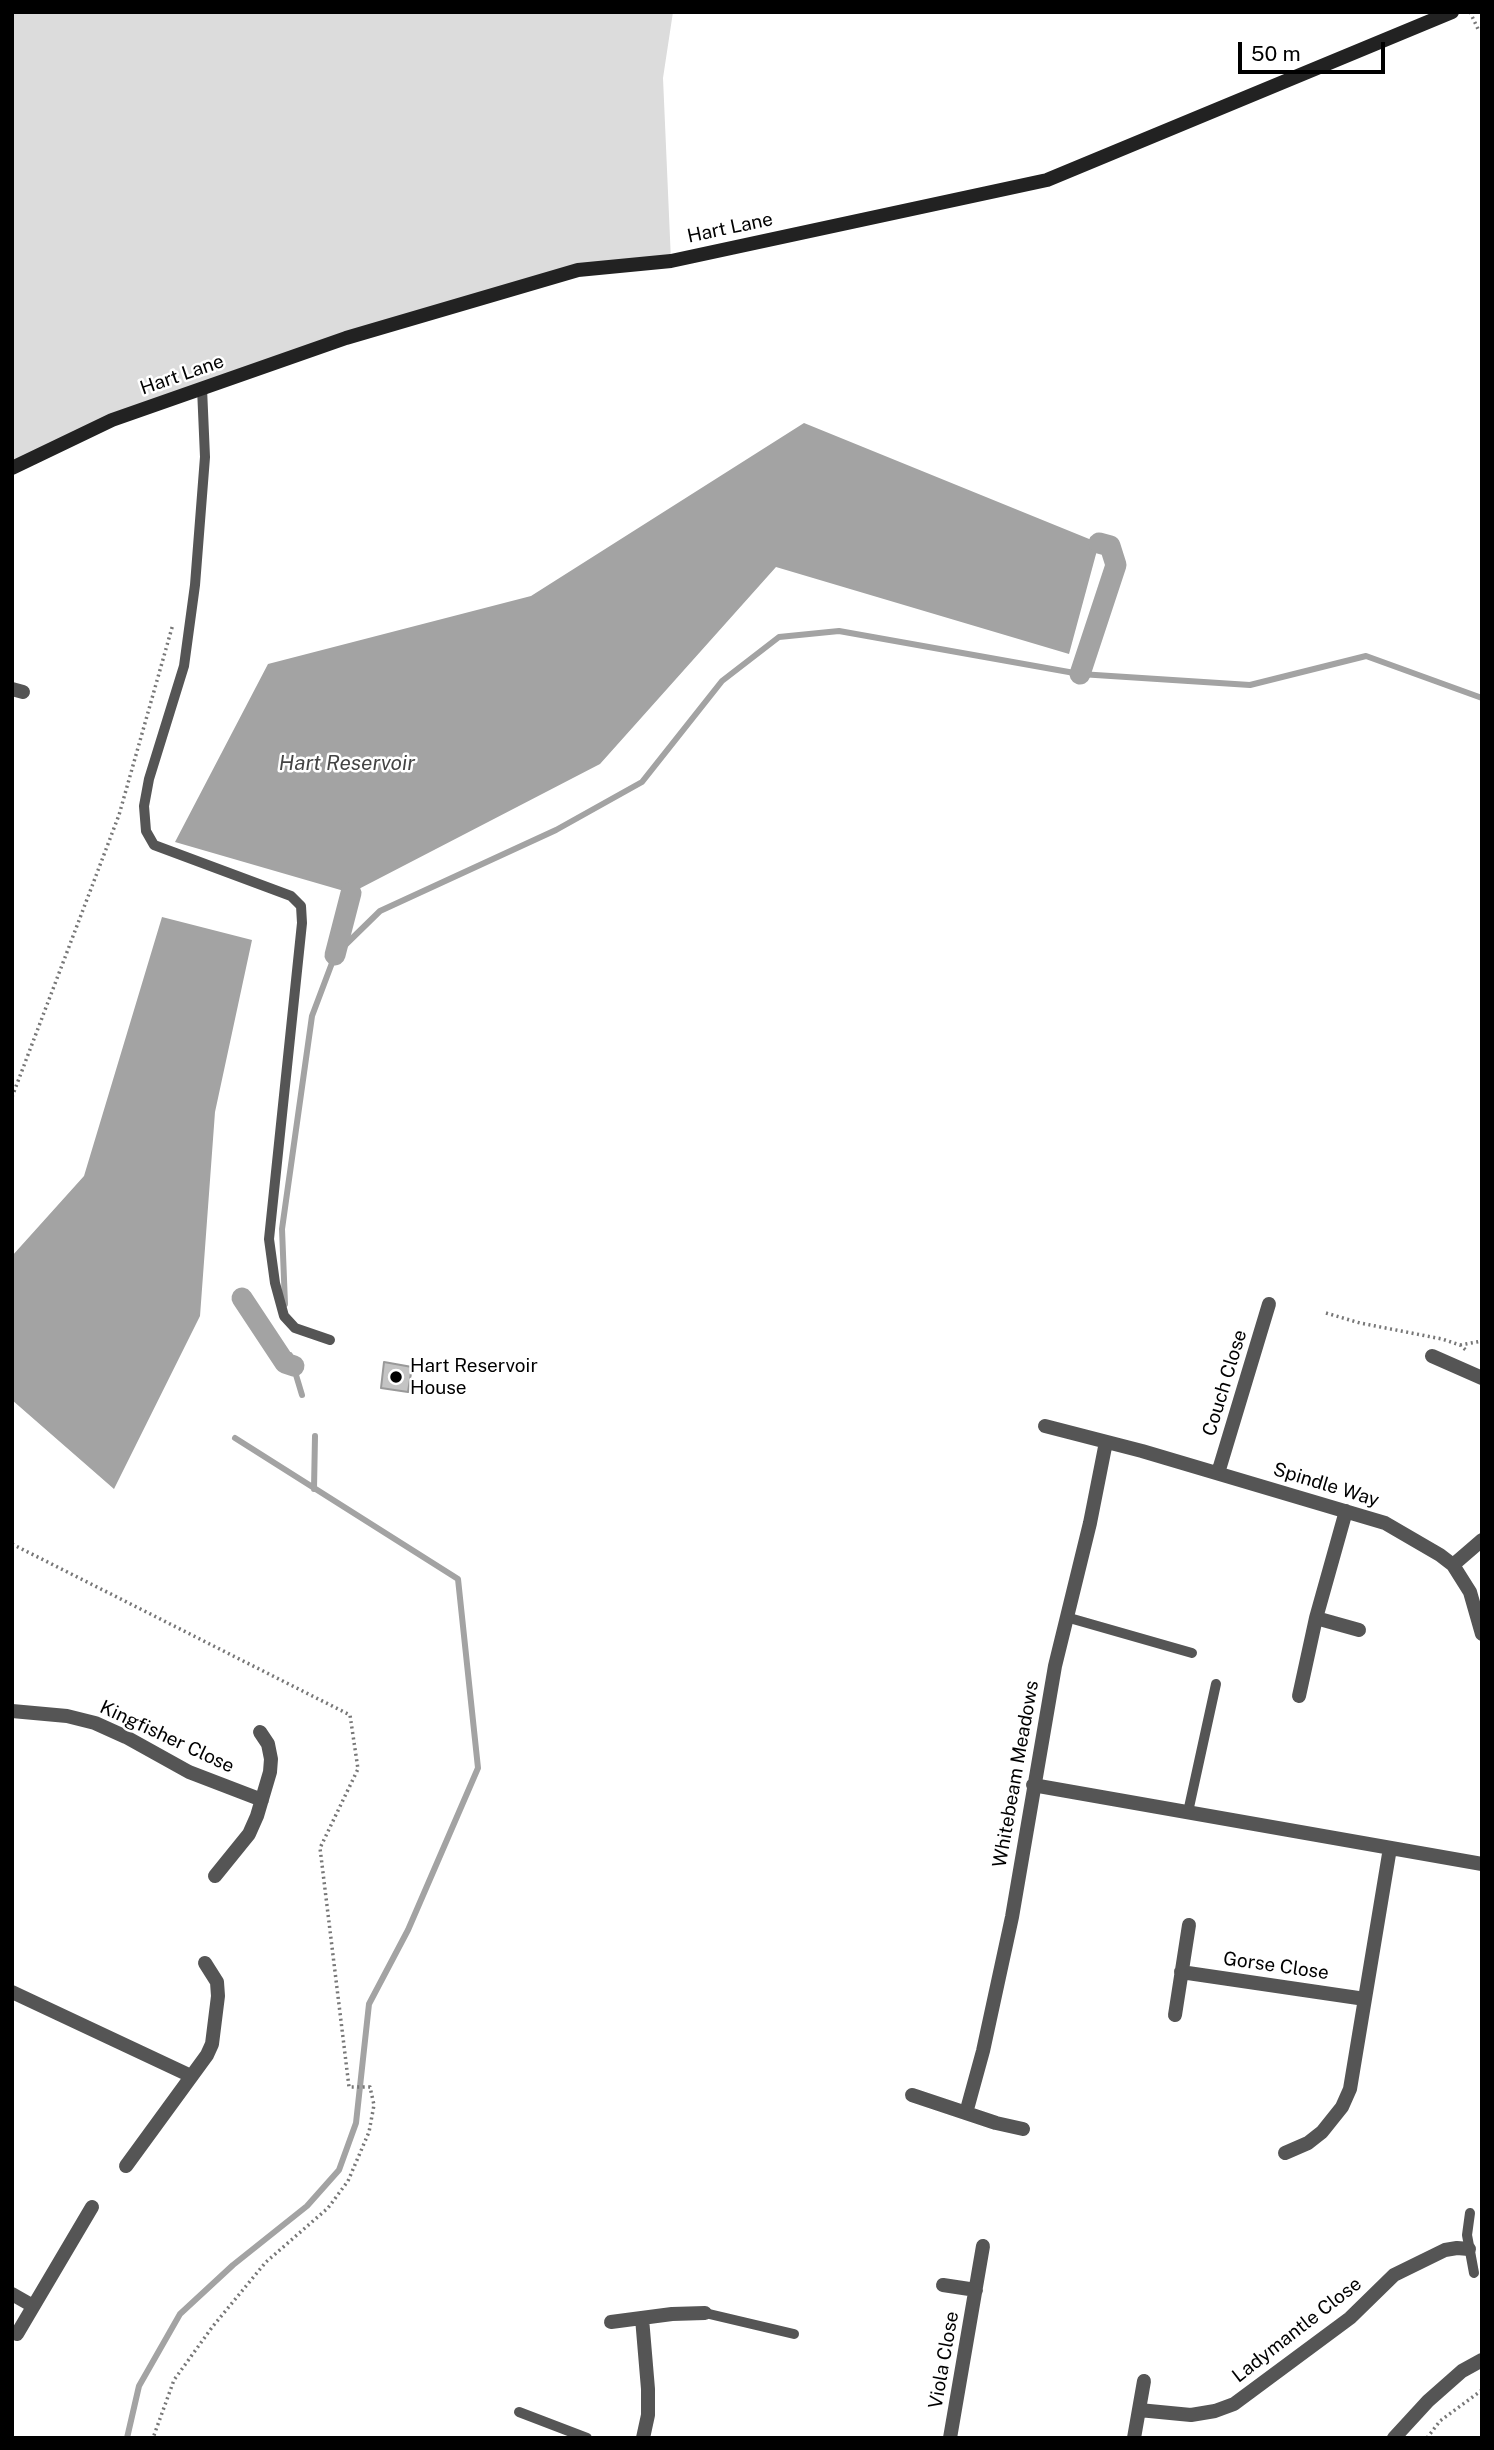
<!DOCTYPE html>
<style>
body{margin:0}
#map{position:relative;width:1494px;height:2450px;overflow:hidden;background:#fff;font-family:"Public Sans",sans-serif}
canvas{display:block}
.frame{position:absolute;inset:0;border:14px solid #000;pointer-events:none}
.scale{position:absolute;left:1238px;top:42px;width:147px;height:32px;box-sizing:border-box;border:4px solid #000;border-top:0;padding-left:9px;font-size:21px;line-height:24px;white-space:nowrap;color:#000;-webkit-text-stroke:5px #fff;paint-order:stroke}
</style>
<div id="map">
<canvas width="1494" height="2450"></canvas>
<div class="frame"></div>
<div class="scale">50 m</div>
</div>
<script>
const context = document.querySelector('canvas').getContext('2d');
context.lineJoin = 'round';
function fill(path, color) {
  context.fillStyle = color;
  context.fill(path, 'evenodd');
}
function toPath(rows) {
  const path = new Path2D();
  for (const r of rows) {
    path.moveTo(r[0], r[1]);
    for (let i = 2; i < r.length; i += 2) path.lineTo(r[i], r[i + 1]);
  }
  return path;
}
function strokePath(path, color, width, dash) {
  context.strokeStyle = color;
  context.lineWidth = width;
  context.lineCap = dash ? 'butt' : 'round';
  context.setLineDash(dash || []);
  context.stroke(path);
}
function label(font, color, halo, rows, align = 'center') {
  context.font = font + ' "Public Sans",sans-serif';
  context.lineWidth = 5;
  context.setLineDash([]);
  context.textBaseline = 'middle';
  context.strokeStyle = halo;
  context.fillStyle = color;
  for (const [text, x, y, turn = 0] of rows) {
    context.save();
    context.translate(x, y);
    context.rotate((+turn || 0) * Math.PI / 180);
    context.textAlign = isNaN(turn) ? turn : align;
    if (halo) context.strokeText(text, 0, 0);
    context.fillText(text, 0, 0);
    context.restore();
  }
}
fill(toPath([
 [12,12,673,12,663,78,671,261,578,270,112,420,12,468]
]), '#dcdcdc');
fill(toPath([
 [804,423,1099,543,1069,654,776,567,600,764,351,893,175,842,268,664,531,596],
 [162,917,252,940,215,1112,200,1316,114,1489,12,1400,12,1256,84,1176]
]), '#a3a3a3');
strokePath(toPath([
 [285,1304,282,1229,312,1016,335,955,380,911,556,830,642,782,722,681,779,637,839,631,1080,674,1250,685,1366,656,1482,698],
 [290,1355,302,1395],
 [314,1489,315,1436],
 [127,2438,139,2386,180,2314,233,2265,307,2206,339,2170,356,2123,369,2004,408,1930,478,1768,458,1579,235,1438]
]), '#a3a3a3', 6);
strokePath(toPath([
 [1080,674,1116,565,1110,546,1099,543],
 [335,955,351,893],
 [242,1298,285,1363,294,1366]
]), '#a3a3a3', 21);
const building = toPath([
 [384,1362,412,1367,408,1392,381,1388,384,1362]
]);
fill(building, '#c4c4c4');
strokePath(building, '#999', 2);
strokePath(toPath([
 [1470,12,1478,29],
 [12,1097,119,815,173,624],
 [1326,1313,1360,1323,1442,1339,1460,1345,1467,1351],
 [1460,1345,1482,1341],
 [12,1544,350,1715,358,1769,320,1848,349,2087,370,2087,374,2105,369,2132,348,2181,328,2208,266,2262,213,2326,174,2380,153,2438],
 [1427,2438,1440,2421,1482,2390]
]), '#777', 3.5, [2, 3.5]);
strokePath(toPath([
 [202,388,205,457,195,585,184,666,149,779,144,806,146,831,154,845,291,896,301,906,302,923,269,1239,275,1283,284,1316,295,1328,330,1340],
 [1066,1617,1192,1653],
 [1188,1812,1216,1684],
 [1470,2213,1467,2235,1474,2273],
 [705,2313,794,2334],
 [519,2412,587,2438]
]), '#555', 10);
strokePath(toPath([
 [12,689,23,692],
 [1432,1356,1482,1378],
 [1045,1426,1142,1451,1385,1523,1440,1555,1453,1565,1470,1592,1482,1634],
 [1218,1473,1269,1304],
 [1453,1565,1482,1540],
 [1316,1618,1359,1630],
 [1299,1696,1316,1618,1346,1511],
 [12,1711,67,1716,95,1723,126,1737,189,1772,262,1800],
 [1033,1785,1482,1864],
 [215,1876,249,1834,257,1816,270,1772,271,1759,268,1744,260,1732],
 [1181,1972,1365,1999],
 [12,1992,191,2076],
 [1175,2015,1189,1925],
 [912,2095,996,2123,1023,2129],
 [966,2113,983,2051,1012,1917,1055,1666,1090,1523,1106,1442],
 [1285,2153,1308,2143,1322,2132,1342,2107,1350,2089,1390,1848],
 [126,2166,207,2055,212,2044,218,1996,217,1982,205,1963],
 [943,2285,976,2290],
 [12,2294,33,2306],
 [642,2318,648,2389,648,2415,643,2438],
 [611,2322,672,2314,705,2313],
 [17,2334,92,2207],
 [1139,2410,1191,2415,1215,2411,1234,2404,1350,2318,1394,2275,1445,2250,1457,2248,1469,2249],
 [950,2438,983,2246],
 [1134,2438,1144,2381],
 [1394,2438,1428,2401,1462,2371,1482,2360]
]), '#555', 14);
strokePath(toPath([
 [12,468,112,420,346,338,578,270,671,261,1047,180,1452,12]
]), '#222', 14);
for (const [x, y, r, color] of [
 [396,1377,7,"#000"]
]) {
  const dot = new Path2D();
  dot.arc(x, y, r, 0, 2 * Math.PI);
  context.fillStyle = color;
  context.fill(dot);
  strokePath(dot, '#fff', 2.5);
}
label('19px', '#000', '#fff', [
 ["Hart Lane",730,228,-12],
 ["Hart Lane",182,375,-19],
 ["Couch Close",1225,1383,-73],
 ["Spindle Way",1326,1485,17],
 ["Kingfisher Close",167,1737,25],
 ["Whitebeam Meadows",1016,1774,-80],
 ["Gorse Close",1276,1966,8],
 ["Ladymantle Close",1297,2330,-38],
 ["Viola Close",944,2360,-80]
]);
label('19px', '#000', '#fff', [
 ["Hart Reservoir",410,1366],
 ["House",410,1388]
], 'left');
label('italic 21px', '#444', '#fff', [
 ["Hart Reservoir",347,764]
]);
</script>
